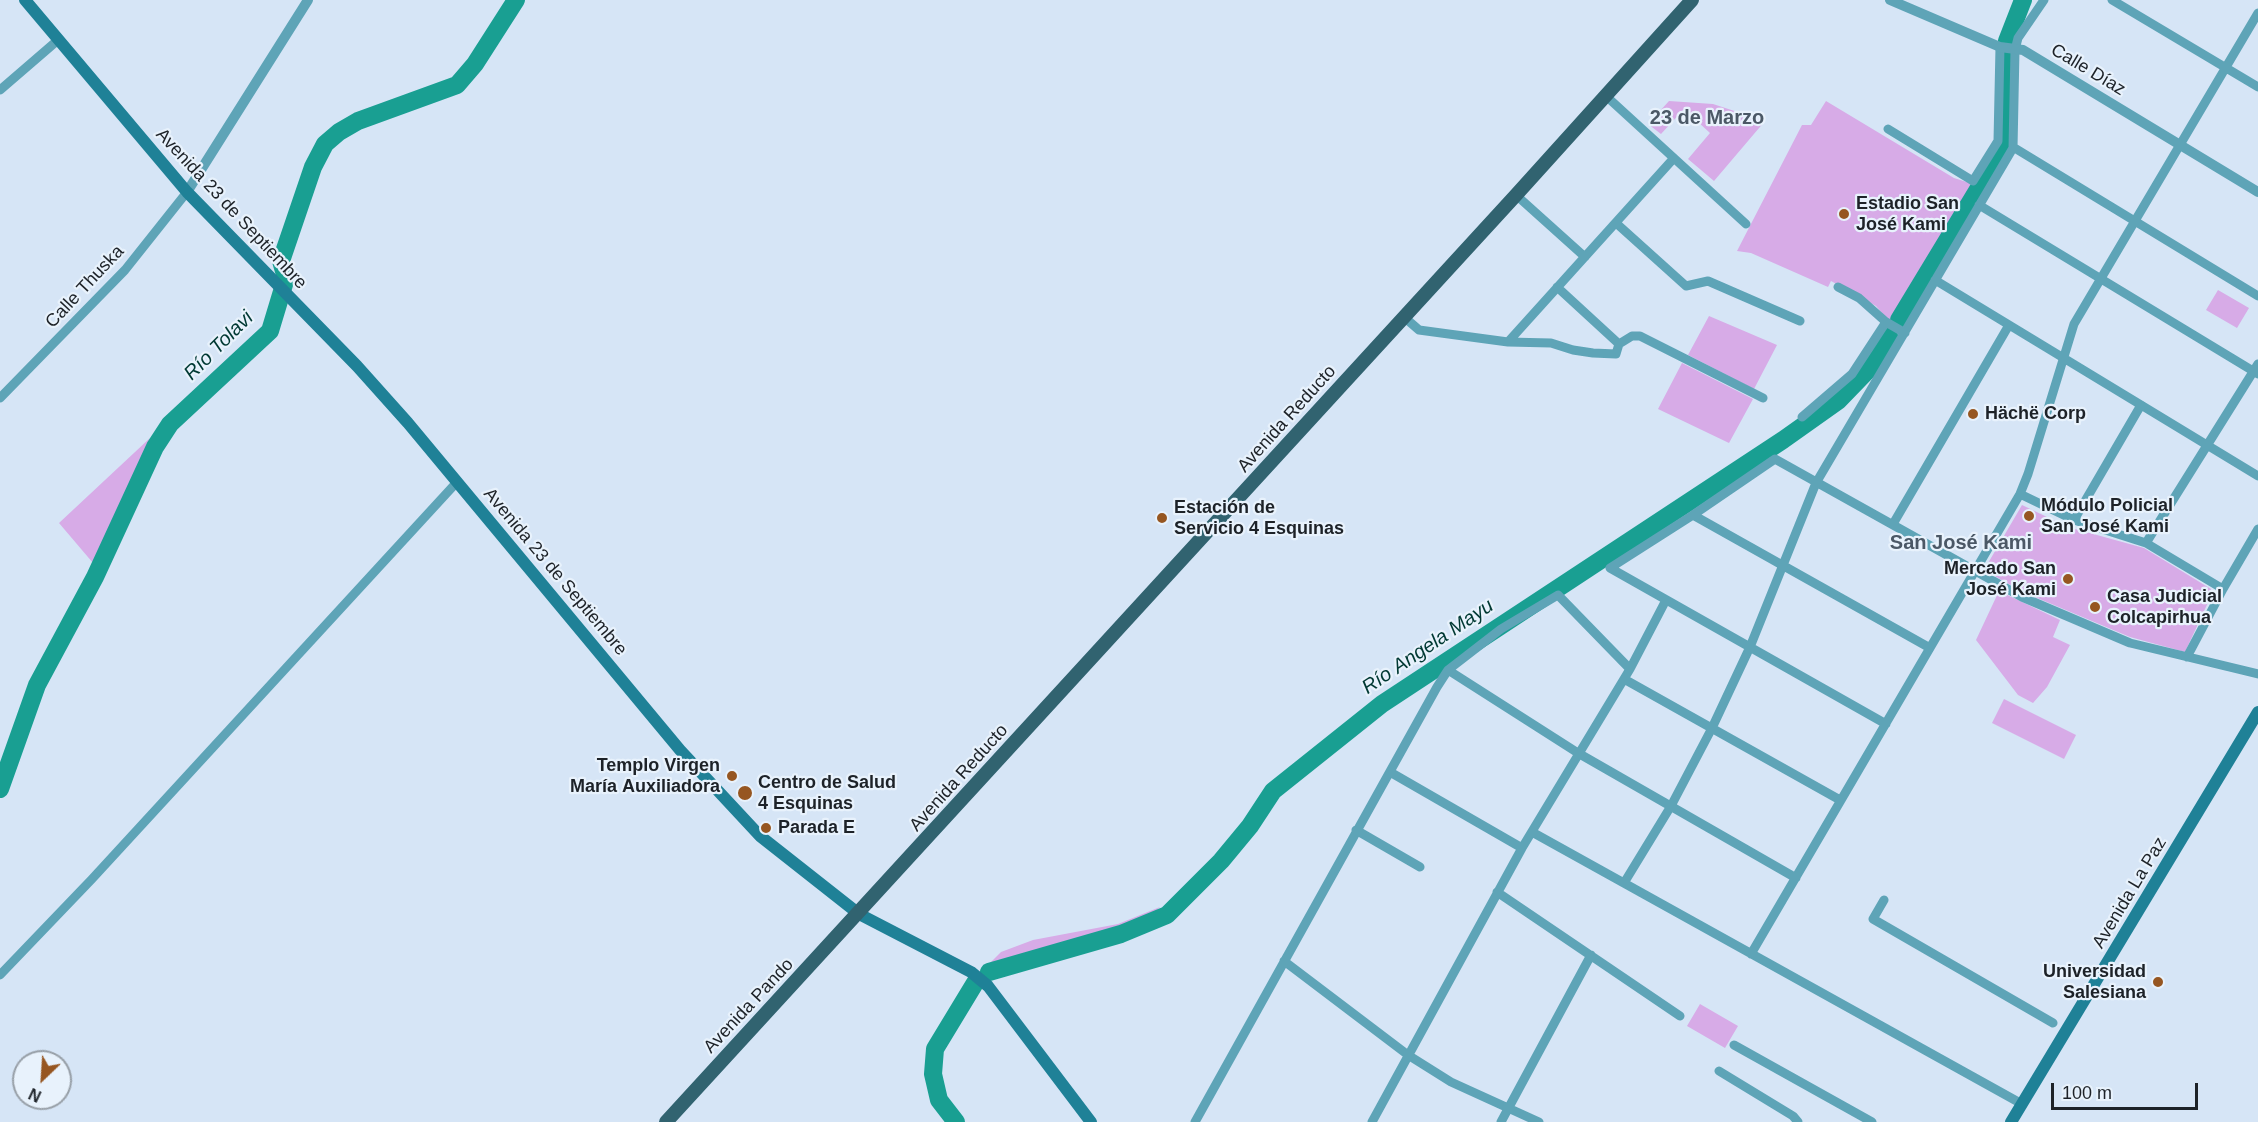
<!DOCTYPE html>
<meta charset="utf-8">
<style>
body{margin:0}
#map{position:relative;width:2258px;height:1122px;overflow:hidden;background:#d6e5f6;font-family:Helvetica,sans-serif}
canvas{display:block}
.north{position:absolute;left:12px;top:1050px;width:60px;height:60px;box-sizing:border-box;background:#e8f2fc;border:2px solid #979fa7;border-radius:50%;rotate:205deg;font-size:16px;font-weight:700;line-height:24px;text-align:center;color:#1d2228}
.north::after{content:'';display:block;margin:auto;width:21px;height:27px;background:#965621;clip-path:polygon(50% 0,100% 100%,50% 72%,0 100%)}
.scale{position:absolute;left:2051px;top:1083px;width:147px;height:27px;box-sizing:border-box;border:3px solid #1d2228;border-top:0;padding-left:8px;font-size:18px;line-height:21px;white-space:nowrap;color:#1d2228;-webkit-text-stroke:4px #e8f2fc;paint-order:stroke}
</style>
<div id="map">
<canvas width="2258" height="1122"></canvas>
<div class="north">N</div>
<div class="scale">100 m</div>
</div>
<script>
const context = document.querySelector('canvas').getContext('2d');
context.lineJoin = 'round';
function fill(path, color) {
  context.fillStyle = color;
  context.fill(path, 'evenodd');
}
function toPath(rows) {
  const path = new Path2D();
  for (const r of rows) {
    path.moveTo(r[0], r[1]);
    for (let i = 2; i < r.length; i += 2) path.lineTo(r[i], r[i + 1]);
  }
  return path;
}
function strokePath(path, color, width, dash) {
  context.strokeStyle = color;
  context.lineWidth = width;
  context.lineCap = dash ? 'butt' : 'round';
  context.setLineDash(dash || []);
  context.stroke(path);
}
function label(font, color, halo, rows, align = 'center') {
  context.font = font + ' Helvetica,sans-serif';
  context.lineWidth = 4.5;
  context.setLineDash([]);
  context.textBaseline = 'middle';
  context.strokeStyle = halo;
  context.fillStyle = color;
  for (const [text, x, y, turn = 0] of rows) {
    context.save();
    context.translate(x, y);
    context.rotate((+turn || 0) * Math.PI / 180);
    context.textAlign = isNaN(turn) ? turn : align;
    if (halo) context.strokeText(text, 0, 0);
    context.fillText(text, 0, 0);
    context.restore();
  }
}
fill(toPath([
 [1669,101,1713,104,1765,121,1714,181,1688,159,1710,133,1684,109,1661,134,1648,124],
 [1826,101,1954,178,1973,184,1981,178,1989,181,1902,328,1888,320,1876,306,1831,281,1828,287,1751,253,1737,251,1802,125,1811,125],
 [2218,290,2249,308,2237,328,2206,310],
 [1709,316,1777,345,1754,389,1688,355],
 [1682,363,1753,399,1729,443,1658,409],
 [150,438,93,563,59,523],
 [2022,505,2068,527,2144,548,2211,589,2212,594,2185,652,2130,637,2023,592,1984,570],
 [1999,591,2060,620,2053,637,2070,645,2047,687,2033,703,2018,695,1976,640],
 [2004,699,2076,735,2064,759,1992,723],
 [1160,907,1151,916,1115,931,1012,959,984,969,1001,952,1033,940,1118,924],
 [1700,1004,1738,1026,1725,1048,1687,1026]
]), '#d7abe7');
strokePath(toPath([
 [2007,41,2023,0],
 [1899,320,2005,145,2007,58],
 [0,789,37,685,95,577,155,447,170,424,270,331,286,278,281,261,313,167,325,144,339,132,358,121,457,85,475,64,516,0],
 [989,972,1121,934,1167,915,1221,861,1250,826,1273,791,1382,704,1783,440,1838,401,1868,370,1889,336],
 [956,1122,939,1100,933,1074,935,1049,975,983]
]), '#199f92', 18);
strokePath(toPath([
 [2112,0,2258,87],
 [0,90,58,40],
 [1606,96,1746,224],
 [1888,129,1973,181,1998,141,2000,47],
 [2013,147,2258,296],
 [1516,195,1585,257],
 [1979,205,2258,374],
 [1616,223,1686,286,1708,281,1800,321],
 [1935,280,2258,476],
 [1557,287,1619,344,1632,336,1640,336,1763,398],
 [1838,287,1859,298,1886,322,1905,333],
 [1404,317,1419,330,1508,342,1551,343,1573,350,1593,353,1616,354,1619,344],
 [1508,342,1674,158],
 [0,398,125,270,187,192],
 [1802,417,1852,374,1886,322],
 [2020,494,2074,520,2146,543,2223,589],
 [1693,515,1930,648],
 [2074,520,2141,405],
 [1893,524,2009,325],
 [2146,543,2258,364],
 [2187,657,2223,589,2258,529],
 [1448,670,1578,753,1796,878],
 [1624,679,1840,800],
 [1886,724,1610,568,1693,515,1775,459,2022,597,2130,643,2258,674],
 [1390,772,1522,848],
 [1356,830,1420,867],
 [1532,832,2022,1104],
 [1624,883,1671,806,1712,728,1750,647,1816,483,2013,148,2015,50,2018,38,2044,0],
 [1497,892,1680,1016],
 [1884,900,1873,919,2053,1023],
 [1751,954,2020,494,2028,474,2074,324,2258,13],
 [1284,961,1408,1055,1451,1082,1539,1122],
 [0,975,92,879,457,482],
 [1734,1045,1872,1122],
 [1719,1071,1793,1116,1798,1122],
 [1195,1122,1437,687,1448,670,1501,629,1558,595,1630,669],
 [1372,1122,1522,848,1630,669,1666,600],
 [1501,1122,1591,955]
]), '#5ea4b7', 9);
strokePath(toPath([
 [1890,0,2000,47,2023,50,2258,192],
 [187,192,308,0]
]), '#5ea4b7', 10);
strokePath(toPath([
 [25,0,187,192,357,366,408,423,680,750,760,836,859,914,971,972,988,986,1091,1122],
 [2011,1122,2258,712]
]), '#1f8197', 12);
strokePath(toPath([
 [666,1122,1516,195,1692,0]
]), '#316370', 14);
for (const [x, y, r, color] of [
 [1844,214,6,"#965621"],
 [1973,414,6,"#965621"],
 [2029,516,6,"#965621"],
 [1162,518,6,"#965621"],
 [2068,579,6,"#965621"],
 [2095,607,6,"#965621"],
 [732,776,6,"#965621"],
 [745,793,8,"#965621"],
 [766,828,6,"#965621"],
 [2158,982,6,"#965621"]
]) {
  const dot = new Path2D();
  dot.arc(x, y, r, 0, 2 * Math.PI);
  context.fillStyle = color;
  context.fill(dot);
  strokePath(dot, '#e8f2fc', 2);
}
label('18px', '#1d2228', '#e8f2fc', [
 ["Calle Díaz",2088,70,31],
 ["Avenida 23 de Septiembre",231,209,47],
 ["Calle Thuska",85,287,-47],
 ["Avenida Reducto",1287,419,-48],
 ["Avenida 23 de Septiembre",555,572,50],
 ["Avenida Reducto",959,778,-48],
 ["Avenida La Paz",2130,893,-59],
 ["Avenida Pando",749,1006,-47]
]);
label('bold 18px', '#1d2228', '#e8f2fc', [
 ["Estadio San",1856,204],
 ["José Kami",1856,225],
 ["Hächë Corp",1985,414],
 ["Módulo Policial",2041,506],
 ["San José Kami",2041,527],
 ["Estación de",1174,508],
 ["Servicio 4 Esquinas",1174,529],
 ["Mercado San",2056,569,"right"],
 ["José Kami",2056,590,"right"],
 ["Casa Judicial",2107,597],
 ["Colcapirhua",2107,618],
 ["Templo Virgen",720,766,"right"],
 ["María Auxiliadora",720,787,"right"],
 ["Centro de Salud",758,783],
 ["4 Esquinas",758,804],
 ["Parada E",778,828],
 ["Universidad",2146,972,"right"],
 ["Salesiana",2146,993,"right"]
], 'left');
label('bold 20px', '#4b5866', '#e8f2fc', [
 ["23 de Marzo",1707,118],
 ["San José Kami",1961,543]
]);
label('italic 20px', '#003933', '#e8f2fc', [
 ["Río Tolavi",219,346,-45],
 ["Río Angela Mayu",1428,647,-34]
]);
</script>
